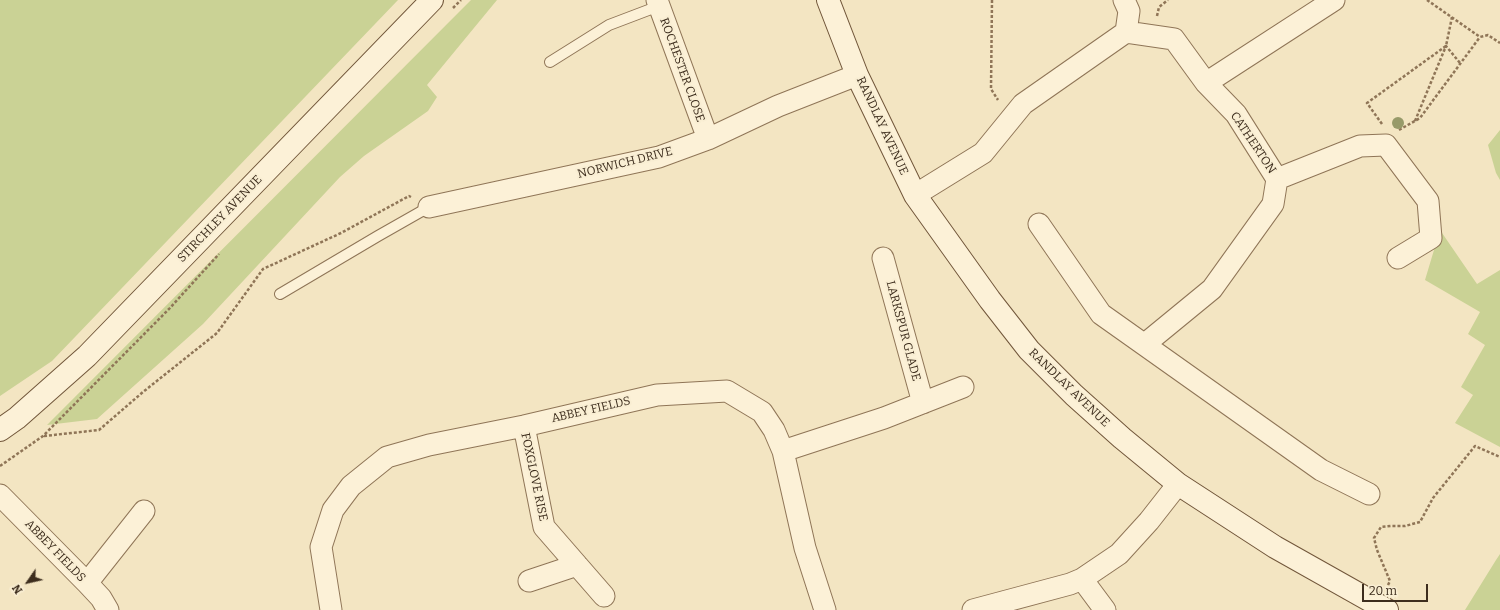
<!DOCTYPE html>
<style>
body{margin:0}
#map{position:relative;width:1500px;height:610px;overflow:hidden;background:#f3e5c2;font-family:Bitter,serif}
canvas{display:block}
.north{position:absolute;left:8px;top:562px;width:40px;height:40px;-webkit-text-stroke:3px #f9eed3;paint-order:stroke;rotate:236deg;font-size:11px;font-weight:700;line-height:16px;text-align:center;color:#3d2d1d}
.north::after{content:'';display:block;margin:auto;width:14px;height:18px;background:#3d2d1d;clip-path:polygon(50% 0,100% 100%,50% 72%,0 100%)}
.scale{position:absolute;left:1362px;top:584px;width:66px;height:18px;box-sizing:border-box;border:2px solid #3d2d1d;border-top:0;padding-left:5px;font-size:12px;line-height:14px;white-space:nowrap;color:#3d2d1d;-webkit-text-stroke:3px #f9eed3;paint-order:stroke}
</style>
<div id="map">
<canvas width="1500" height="610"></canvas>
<div class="north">N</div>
<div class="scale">20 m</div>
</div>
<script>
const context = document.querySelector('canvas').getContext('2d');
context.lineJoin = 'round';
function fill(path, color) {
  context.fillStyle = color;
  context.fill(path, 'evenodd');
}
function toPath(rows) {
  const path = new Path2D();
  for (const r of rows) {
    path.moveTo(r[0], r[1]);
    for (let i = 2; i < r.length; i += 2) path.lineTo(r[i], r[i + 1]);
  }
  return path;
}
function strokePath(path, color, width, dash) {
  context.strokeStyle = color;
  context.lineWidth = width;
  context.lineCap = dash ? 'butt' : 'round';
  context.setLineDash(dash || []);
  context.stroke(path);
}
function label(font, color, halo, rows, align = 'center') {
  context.font = font + ' Bitter,serif';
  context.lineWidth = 4;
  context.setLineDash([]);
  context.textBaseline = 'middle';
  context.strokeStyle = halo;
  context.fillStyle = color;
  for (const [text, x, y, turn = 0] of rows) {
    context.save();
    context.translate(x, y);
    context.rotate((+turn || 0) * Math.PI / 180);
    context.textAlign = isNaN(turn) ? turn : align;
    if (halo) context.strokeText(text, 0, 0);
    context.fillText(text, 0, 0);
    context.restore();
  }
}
fill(toPath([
 [0,0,398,0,52,361,0,396],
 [471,0,497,0,427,85,437,97,428,111,364,156,340,177,203,324,97,419,47,425],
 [1500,130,1500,180,1496,173,1488,145],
 [1440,230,1477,284,1500,270,1500,447,1455,423,1473,395,1461,387,1485,345,1468,334,1480,312,1425,280],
 [1500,554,1500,610,1465,610,1496,560]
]), '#cad295');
const lane = toPath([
 [550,62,609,25,659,6],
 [280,294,378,236,429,207]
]);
const street = toPath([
 [657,0,708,139],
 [1124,0,1129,11,1126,32,1174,39,1206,83,1236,114,1277,179,1273,204,1212,289,1145,344],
 [1206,83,1334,0],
 [1277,179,1360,146,1386,145,1428,201,1431,238,1398,258],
 [915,195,983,153,1023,104,1126,32],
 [429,207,659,157,708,139,778,106,857,75],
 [1039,224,1101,314,1321,470,1369,494],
 [883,258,923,403],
 [524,426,544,527,604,596],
 [783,451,884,418,963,387],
 [0,495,87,583,101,598,108,610],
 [1082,579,1105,610],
 [529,581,577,565],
 [87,583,144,511],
 [331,610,321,547,333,510,351,486,387,457,429,445,524,426,657,395,727,391,762,412,774,430,783,451,805,548,825,610],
 [973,610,1070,584,1082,579,1119,554,1149,521,1178,484]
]);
const secondary = toPath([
 [828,0,857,75,915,195,990,300,1029,350,1074,395,1122,438,1178,484,1275,547,1387,610],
 [0,430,17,418,87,356,432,0]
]);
strokePath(lane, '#8f7557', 12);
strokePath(street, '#8f7557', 23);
strokePath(secondary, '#71563a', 24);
strokePath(toPath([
 [992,0,991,89,998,100],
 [1427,0,1480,37,1488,35,1500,43],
 [453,8,461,0],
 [1157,16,1159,7,1168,0],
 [1415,121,1446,46,1460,63],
 [1382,124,1367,103,1446,46,1452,17],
 [1399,130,1420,118,1480,37],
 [44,436,99,430,143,392,217,333,263,269,341,233,409,196,411,197],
 [0,466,43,436,169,309,219,254],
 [1388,585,1390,581,1377,550,1374,538,1381,527,1391,526,1405,526,1420,522,1433,498,1475,446,1500,457]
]), '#8f7557', 2.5, [3, 2]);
strokePath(lane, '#fcf1d7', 10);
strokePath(street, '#fcf1d7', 21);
strokePath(secondary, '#fcf1d7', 22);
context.fillStyle = '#979a69';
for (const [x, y] of [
 [1398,123]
]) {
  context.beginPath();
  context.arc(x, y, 6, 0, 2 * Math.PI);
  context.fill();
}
label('12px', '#3d2d1d', '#f9eed3', [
 ["ROCHESTER CLOSE",682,70,70],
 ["RANDLAY AVENUE",882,126,65],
 ["CATHERTON",1253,143,56],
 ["NORWICH DRIVE",625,163,-14],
 ["STIRCHLEY AVENUE",220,219,-46],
 ["LARKSPUR GLADE",903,331,75],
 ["RANDLAY AVENUE",1069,388,44],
 ["ABBEY FIELDS",591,410,-13],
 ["FOXGLOVE RISE",534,477,78],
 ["ABBEY FIELDS",55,551,46]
]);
</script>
